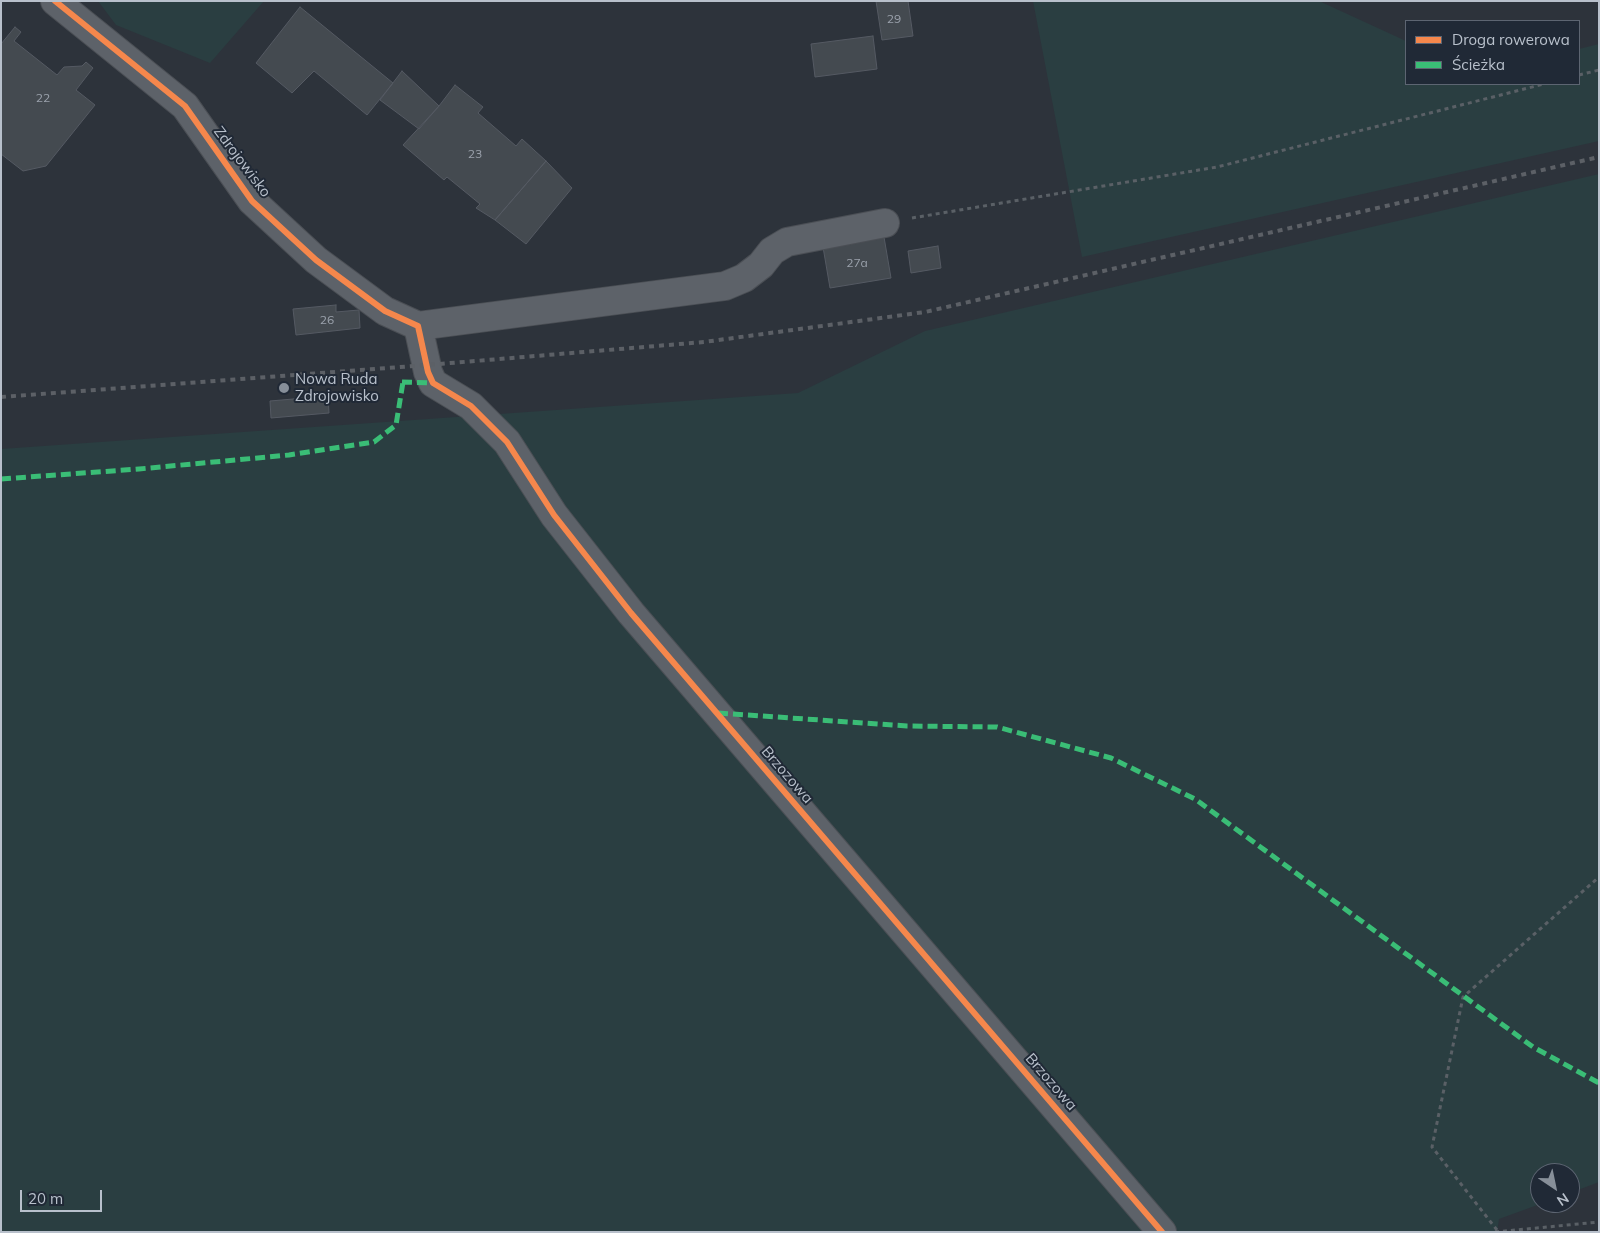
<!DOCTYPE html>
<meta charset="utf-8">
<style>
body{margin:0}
#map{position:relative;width:1600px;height:1233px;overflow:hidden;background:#2d333b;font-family:Mulish,sans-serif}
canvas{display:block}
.frame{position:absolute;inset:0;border:2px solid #b8c0cb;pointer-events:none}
.legend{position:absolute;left:1405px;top:20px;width:175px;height:65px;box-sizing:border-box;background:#202936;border:1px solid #5d6572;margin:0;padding:6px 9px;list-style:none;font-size:15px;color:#b8c0cb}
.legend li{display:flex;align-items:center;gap:10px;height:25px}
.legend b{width:25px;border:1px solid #5d6572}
.north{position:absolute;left:1530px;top:1163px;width:50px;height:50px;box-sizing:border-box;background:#202936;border:1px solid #5d6572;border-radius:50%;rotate:146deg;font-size:14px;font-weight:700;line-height:20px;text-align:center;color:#b8c0cb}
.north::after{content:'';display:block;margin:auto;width:18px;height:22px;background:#878f99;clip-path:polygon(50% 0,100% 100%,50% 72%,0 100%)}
.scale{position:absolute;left:20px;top:1190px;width:82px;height:22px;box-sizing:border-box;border:2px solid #b8c0cb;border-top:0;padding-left:6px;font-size:15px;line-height:18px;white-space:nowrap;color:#b8c0cb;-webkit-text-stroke:4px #202936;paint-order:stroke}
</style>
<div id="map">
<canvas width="1600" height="1233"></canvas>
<div class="frame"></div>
<ul class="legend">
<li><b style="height:6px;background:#f5874c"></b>Droga rowerowa</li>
<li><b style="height:6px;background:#3abd76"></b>Ścieżka</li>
</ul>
<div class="north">N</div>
<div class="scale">20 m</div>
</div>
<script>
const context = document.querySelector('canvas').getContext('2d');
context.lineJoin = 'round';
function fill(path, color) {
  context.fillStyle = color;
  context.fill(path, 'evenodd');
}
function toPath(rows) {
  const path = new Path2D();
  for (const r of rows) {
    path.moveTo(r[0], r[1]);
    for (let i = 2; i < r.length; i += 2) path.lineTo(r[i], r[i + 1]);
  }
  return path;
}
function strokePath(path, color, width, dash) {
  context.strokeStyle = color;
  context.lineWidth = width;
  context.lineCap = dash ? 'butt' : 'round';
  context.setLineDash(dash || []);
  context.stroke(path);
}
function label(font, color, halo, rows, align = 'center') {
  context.font = font + ' Mulish,sans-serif';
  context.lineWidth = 4;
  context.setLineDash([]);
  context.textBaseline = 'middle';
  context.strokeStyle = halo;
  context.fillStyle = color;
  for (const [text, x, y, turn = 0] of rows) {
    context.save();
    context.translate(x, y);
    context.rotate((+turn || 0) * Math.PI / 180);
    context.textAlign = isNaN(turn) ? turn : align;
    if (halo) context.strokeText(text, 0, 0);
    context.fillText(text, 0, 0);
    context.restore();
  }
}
fill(toPath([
 [98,1,264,1,210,63,116,25],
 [1033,1,1319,1,1406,41,1406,84,1579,84,1579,49,1599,44,1599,141,1082,257],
 [1599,174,1599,1182,1570,1193,1570,1173,1540,1173,1540,1203,1543,1203,1499,1219,1497,1232,1,1232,1,449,798,393,925,331]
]), '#2a3e41');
const building = toPath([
 [876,1,908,1,913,36,882,40,876,1],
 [300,7,393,83,367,115,314,71,292,93,256,63,300,7],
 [15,27,21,32,14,41,57,75,64,67,82,66,86,62,93,68,76,90,95,105,46,166,23,171,1,154,1,44,15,27],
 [873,36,877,69,815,77,811,44,873,36],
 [402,71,439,106,419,129,380,100,402,71],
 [455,85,483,107,478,113,516,146,522,139,546,161,495,220,476,208,480,204,447,177,444,180,403,145,439,106,455,85],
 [546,161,572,188,526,244,495,220,546,161],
 [884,237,891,278,830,288,823,247,884,237],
 [938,246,941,268,911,273,908,251,938,246],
 [336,305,336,312,359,310,360,328,296,335,293,309,336,305],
 [328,396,329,413,271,418,270,401,328,396]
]);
fill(building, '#444a50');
strokePath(building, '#555a63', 1);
const minor = toPath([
 [55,1,185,106,252,201,316,260,385,311,418,326],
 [418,326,428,372,433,383,471,406,507,442,554,515,631,613,1162,1232],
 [418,326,725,286,744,278,761,265,772,251,787,242,885,223]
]);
strokePath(minor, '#4b4f55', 30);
strokePath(toPath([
 [1579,75,1599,70],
 [912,218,1217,167,1544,84],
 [1497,1230,1432,1147,1463,997,1599,877],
 [1495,1232,1599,1222]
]), '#5a6066', 3, [4, 4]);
strokePath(minor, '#5d6269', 28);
strokePath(toPath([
 [1,397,427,365,704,342,925,312,1599,157]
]), '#5c6066', 4, [5, 5]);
strokePath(toPath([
 [402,382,433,383],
 [1,479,139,469,289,455,374,442,396,425,403,382],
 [718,713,907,726,997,727,1111,758,1195,799,1533,1047,1599,1083]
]), '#3abd76', 5, [10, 5]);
strokePath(toPath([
 [55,1,185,106,252,201,316,260,385,311,418,326,428,372,433,383,471,406,507,442,554,515,631,613,1162,1232]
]), '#f5874c', 6);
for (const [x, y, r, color] of [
 [284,388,6,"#878f99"]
]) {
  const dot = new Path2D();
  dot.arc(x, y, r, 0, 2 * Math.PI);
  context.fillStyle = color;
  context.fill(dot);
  strokePath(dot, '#202936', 2);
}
label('12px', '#9ba2ac', null, [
 ["29",894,19],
 ["22",43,98],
 ["23",475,154],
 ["27a",857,263],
 ["26",327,320]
]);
label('15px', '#b8c0cb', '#202936', [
 ["Zdrojowisko",242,162,53],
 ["Brzozowa",787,775,49],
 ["Brzozowa",1051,1082,49]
]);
label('15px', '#b8c0cb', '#202936', [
 ["Nowa Ruda",295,379],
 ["Zdrojowisko",295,396]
], 'left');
</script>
